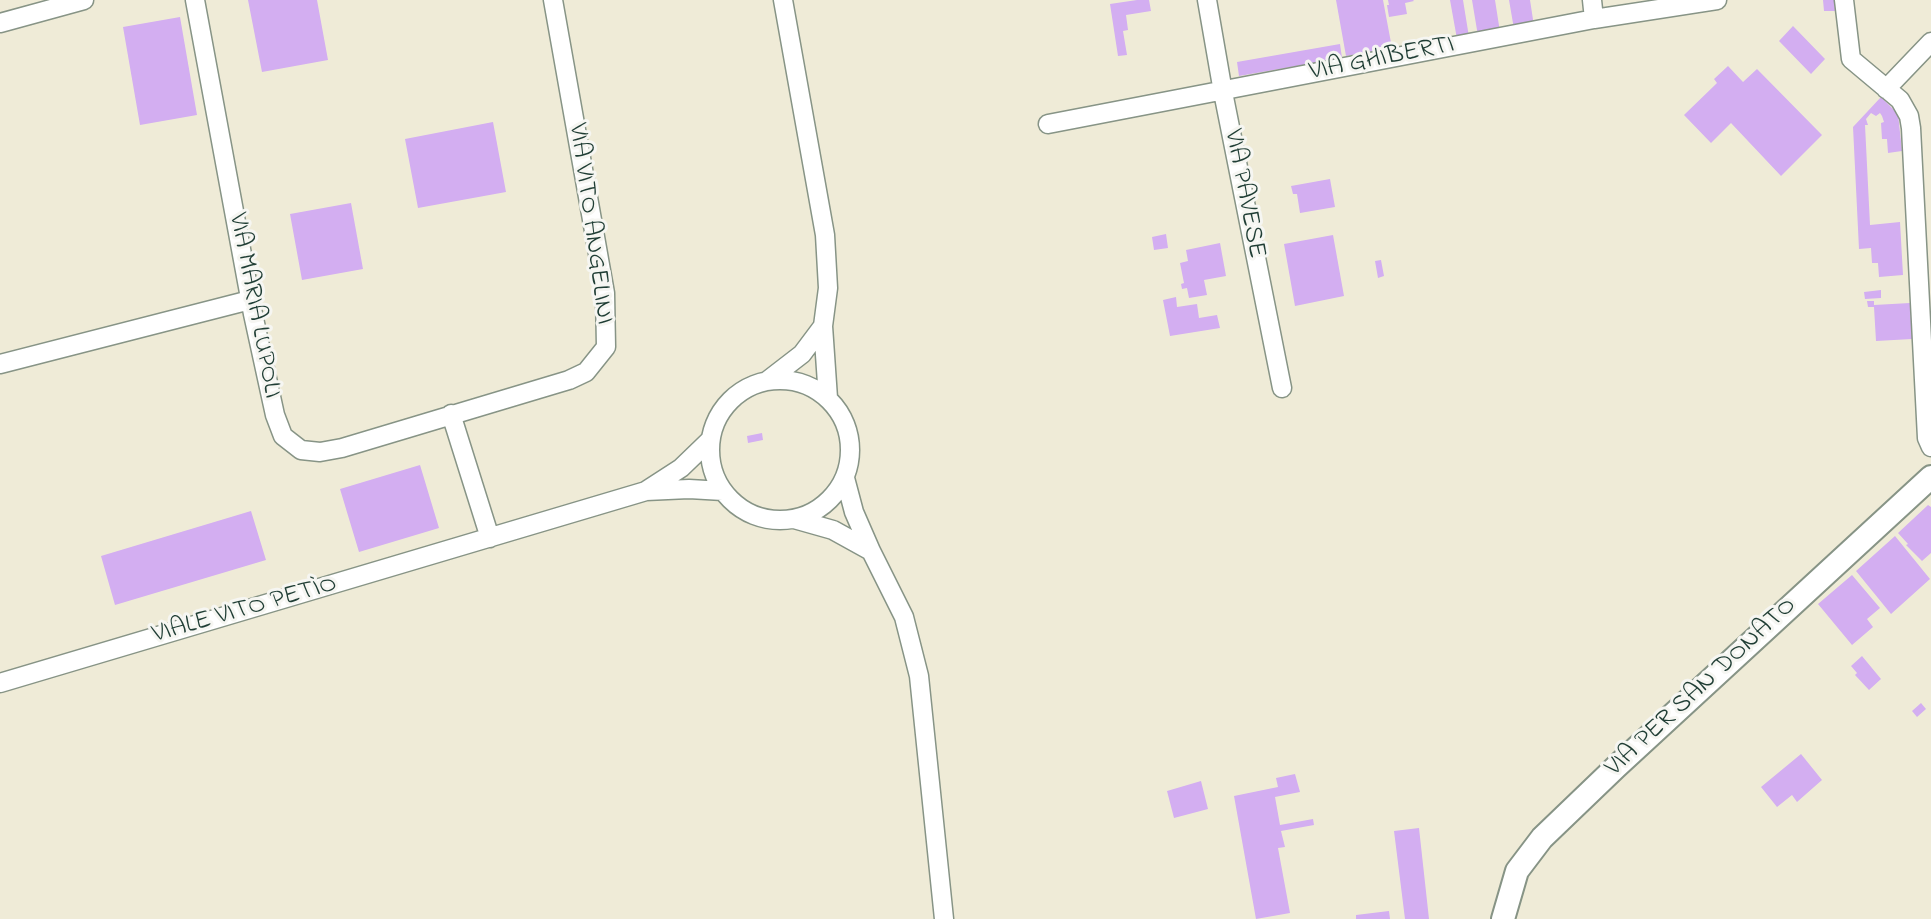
<!DOCTYPE html>
<meta charset="utf-8">
<style>
body{margin:0}
canvas{display:block;background:#efebd7}
</style>
<canvas width="1931" height="919"></canvas>
<script>
const context = document.querySelector('canvas').getContext('2d');
context.lineJoin = 'round';
function fill(path, color) {
  context.fillStyle = color;
  context.fill(path, 'evenodd');
}
function toPath(rows) {
  const path = new Path2D();
  for (const r of rows) {
    if (r.length === 3) {
      path.moveTo(r[0] + r[2], r[1]);
      path.arc(r[0], r[1], r[2], 0, 2 * Math.PI);
      continue;
    }
    path.moveTo(r[0], r[1]);
    for (let i = 2; i < r.length; i += 2) path.lineTo(r[i], r[i + 1]);
  }
  return path;
}
function strokePath(path, color, width, dash) {
  context.strokeStyle = color;
  context.lineWidth = width;
  context.lineCap = dash ? 'butt' : 'round';
  context.setLineDash(dash || []);
  context.stroke(path);
}
function label(font, color, halo, rows, align = 'center') {
  context.font = font + ' "Indie Flower",sans-serif';
  context.lineWidth = 6;
  context.setLineDash([]);
  context.textBaseline = 'middle';
  context.strokeStyle = halo;
  context.fillStyle = color;
  for (const [text, x, y, turn = 0] of rows) {
    context.save();
    context.translate(x, y);
    context.rotate((+turn || 0) * Math.PI / 180);
    context.textAlign = isNaN(turn) ? turn : align;
    if (halo) context.strokeText(text, 0, 0);
    context.fillText(text, 0, 0);
    context.restore();
  }
}
fill(toPath([
 [248,0,317,0,328,60,262,72],
 [1137,0,1149,0,1151,11,1126,15,1128,30,1123,31,1127,55,1118,56,1110,4],
 [1336,0,1383,0,1392,48,1346,56],
 [1388,0,1413,0,1414,1,1405,3,1407,14,1389,17,1387,5,1389,5],
 [1450,0,1463,0,1469,37,1457,39],
 [1472,0,1495,0,1500,32,1478,36],
 [1509,0,1530,0,1534,26,1514,29],
 [1823,0,1834,0,1835,11,1824,11],
 [180,17,197,115,140,125,123,27],
 [1793,26,1825,59,1811,74,1779,41],
 [1340,44,1342,58,1239,76,1237,62],
 [1728,66,1743,82,1757,69,1822,135,1781,176,1731,123,1711,143,1684,115,1717,83,1714,79],
 [1881,97,1898,114,1902,151,1888,153,1887,139,1882,139,1881,123,1884,122,1882,116,1880,113,1876,116,1871,113,1866,119,1868,125,1865,125,1870,225,1900,222,1903,275,1879,277,1878,263,1872,263,1871,248,1859,249,1853,127],
 [493,122,506,192,418,208,405,139],
 [1330,179,1335,207,1300,213,1297,194,1293,194,1291,186],
 [351,203,363,269,302,280,290,214],
 [1166,234,1168,248,1154,250,1152,237],
 [1333,235,1344,296,1295,306,1284,244],
 [1220,243,1226,276,1204,280,1207,295,1189,298,1187,288,1182,289,1181,284,1184,283,1180,263,1188,261,1186,250],
 [1381,260,1384,276,1378,278,1375,261],
 [1881,290,1881,298,1865,299,1864,292],
 [1176,297,1177,307,1197,304,1199,318,1217,315,1220,328,1170,336,1163,300],
 [1867,301,1874,301,1874,305,1910,303,1912,339,1876,341,1874,307,1868,307],
 [762,433,763,440,748,443,747,436],
 [420,465,439,528,359,552,340,489],
 [1928,505,1931,507,1931,553,1922,561,1906,545,1908,544,1898,533],
 [251,511,266,560,115,605,101,556],
 [1895,536,1930,579,1891,614,1856,571],
 [1852,575,1880,608,1867,619,1873,627,1852,645,1818,604],
 [1862,656,1881,679,1869,690,1855,675,1857,673,1851,666],
 [1921,703,1926,709,1917,717,1912,711],
 [1801,754,1822,780,1797,802,1792,795,1777,807,1761,787],
 [1295,774,1300,792,1275,797,1280,825,1313,819,1314,825,1281,831,1285,847,1278,848,1290,913,1256,919,1234,796,1278,787,1276,778],
 [1201,781,1208,809,1174,818,1167,791],
 [1419,828,1429,919,1405,919,1394,831],
 [1389,911,1390,919,1356,919,1356,915]
]), '#d3aef1');
const minor = toPath([
 [195,0,253,314,275,415,283,436,301,450,320,452,342,448,569,380,586,372,606,347,605,293,553,0],
 [783,0,825,235,828,288,823,326,828,398],
 [1207,0,1223,92,1282,388],
 [1592,0,1594,19],
 [1844,0,1851,59,1900,100,1909,116,1911,128,1927,438,1931,447],
 [0,23,84,0],
 [1886,89,1931,42],
 [1048,124,1594,19,1717,0],
 [0,364,250,300],
 [780,450,70],
 [767,381,802,354,823,326],
 [451,414,490,538],
 [845,478,854,512,871,551,904,617,919,676,944,919],
 [647,490,681,468,710,440],
 [794,519,833,530,871,551],
 [0,683,646,491,689,489,723,491]
]);
const tertiary = toPath([
 [1503,919,1517,871,1542,838,1616,767,1931,477]
]);
strokePath(minor, '#879486', 21);
strokePath(tertiary, '#879486', 26);
strokePath(minor, '#fff', 18);
strokePath(tertiary, '#fff', 22);
label('26px', '#1f3d34', '#f6f6f2', [
 ["VIA GHIBERTI",1382,60,-11],
 ["VIA PAVESE",1243,194,79],
 ["VIA VITO ANGELINI",589,224,82],
 ["VIA MARIA LUPOLI",253,306,79],
 ["VIALE VITO PETÌO",245,611,-16],
 ["VIA PER SAN DONATO",1702,688,-43]
]);
</script>
